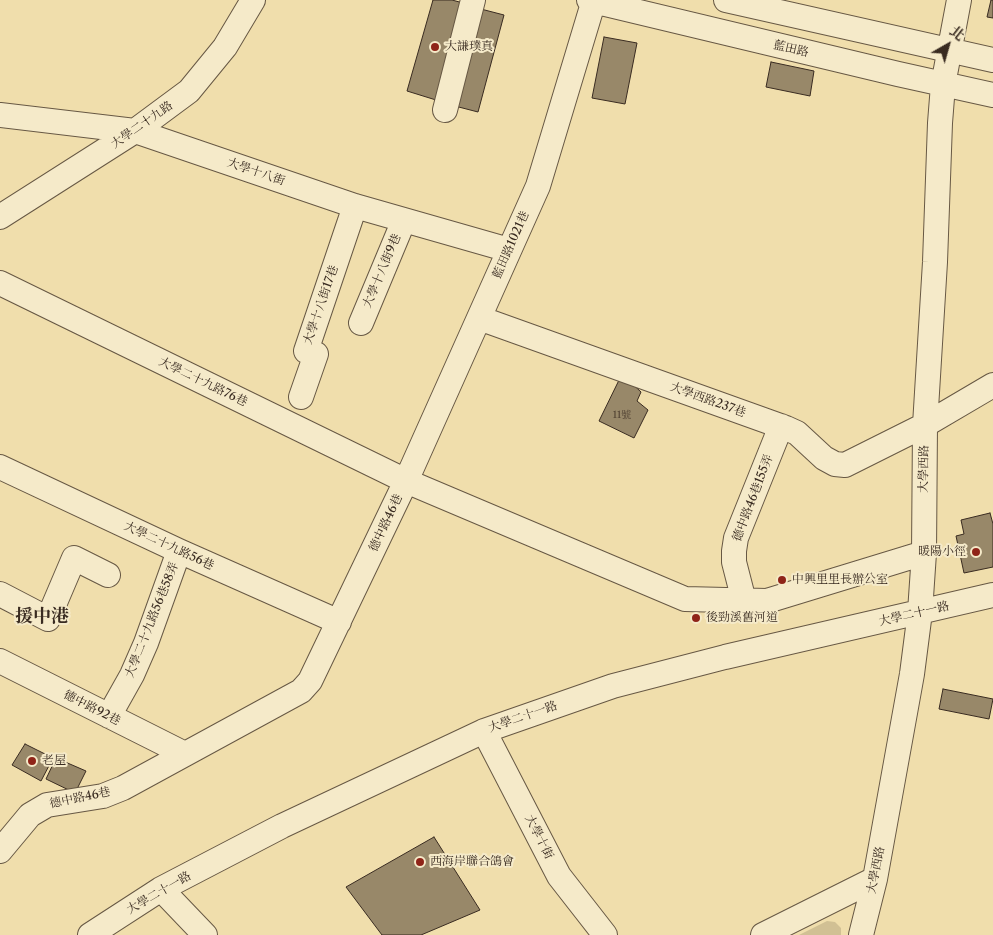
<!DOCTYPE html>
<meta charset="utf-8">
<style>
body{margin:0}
#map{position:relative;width:993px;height:935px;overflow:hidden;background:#f0deac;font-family:"Libre Caslon Text","Noto Serif TC",serif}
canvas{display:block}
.north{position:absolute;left:923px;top:20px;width:50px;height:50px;-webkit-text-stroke:4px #f5eac9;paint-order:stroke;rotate:38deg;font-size:14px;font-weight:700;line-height:20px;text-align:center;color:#392b21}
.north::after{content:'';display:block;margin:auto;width:18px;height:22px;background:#392b21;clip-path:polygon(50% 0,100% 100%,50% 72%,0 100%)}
</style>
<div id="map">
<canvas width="993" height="935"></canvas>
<div class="north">北</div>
</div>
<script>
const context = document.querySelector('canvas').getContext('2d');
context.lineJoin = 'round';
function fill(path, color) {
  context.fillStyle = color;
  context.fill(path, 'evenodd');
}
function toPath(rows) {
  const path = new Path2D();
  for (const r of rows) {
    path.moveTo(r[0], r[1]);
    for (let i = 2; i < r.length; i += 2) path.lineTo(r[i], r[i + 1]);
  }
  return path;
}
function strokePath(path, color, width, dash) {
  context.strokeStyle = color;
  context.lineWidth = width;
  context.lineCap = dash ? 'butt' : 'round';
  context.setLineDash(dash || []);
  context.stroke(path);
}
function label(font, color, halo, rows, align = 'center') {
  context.font = font + ' "Libre Caslon Text","Noto Serif TC",serif';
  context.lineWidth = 4;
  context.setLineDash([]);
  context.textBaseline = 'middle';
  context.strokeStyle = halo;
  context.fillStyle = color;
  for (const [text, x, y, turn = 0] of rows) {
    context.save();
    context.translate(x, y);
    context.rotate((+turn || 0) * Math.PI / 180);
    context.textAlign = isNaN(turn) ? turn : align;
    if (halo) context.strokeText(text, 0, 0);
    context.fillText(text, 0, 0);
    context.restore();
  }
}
fill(toPath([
 [827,921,835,922,841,928,841,935,799,935]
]), '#d1c094');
const building = toPath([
 [433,0,452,0,463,3,436,100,407,91,433,0],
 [991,0,993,0,993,18,987,17,991,0],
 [477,8,504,15,478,112,451,105,477,8],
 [604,37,637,43,625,104,592,98,604,37],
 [771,62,814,71,810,96,766,87,771,62],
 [622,374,641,392,637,401,648,410,634,438,599,421,622,374],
 [990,513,993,524,993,567,964,573,956,536,964,534,961,520,990,513],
 [943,689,993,699,989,719,939,709,943,689],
 [25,744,53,758,41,781,12,765,25,744],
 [56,758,86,771,75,793,46,779,56,758],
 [434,837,480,910,421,935,382,935,346,887,434,837]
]);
fill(building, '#988869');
strokePath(building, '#392b21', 1);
const minor = toPath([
 [589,0,898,74,993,95],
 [726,0,993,60],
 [445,110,473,0],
 [0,115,135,131,355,206,509,250],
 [0,217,135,131,189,91,225,47,253,0],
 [0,283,406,481,685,599,767,601,924,553],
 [479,318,786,428,797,433,824,458,835,464,845,465,925,425,993,385],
 [361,323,404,220],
 [301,397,316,354,306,351,355,206],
 [0,467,179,551,339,622],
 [0,594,48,619,74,558,108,575],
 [744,601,734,562,734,551,736,538,781,426],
 [0,661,185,754],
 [109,716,132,675,146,643,179,551],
 [484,731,559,876,605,935],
 [0,851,30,815,47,805,103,796,123,788,301,691,310,681,406,481,538,186,594,0],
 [161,889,205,935],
 [90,935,161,889,282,826,484,731,613,686,725,657,993,595],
 [763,935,875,879],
 [861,935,875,879,912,674,920,612,924,553,925,425,935,262,940,123,943,85,959,0]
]);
strokePath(minor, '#675844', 26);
strokePath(minor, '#f5eac9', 24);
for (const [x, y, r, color] of [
 [435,47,5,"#8f2418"],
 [976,552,5,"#8f2418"],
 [782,580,5,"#8f2418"],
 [696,618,5,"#8f2418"],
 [32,761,5,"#8f2418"],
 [420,862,5,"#8f2418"]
]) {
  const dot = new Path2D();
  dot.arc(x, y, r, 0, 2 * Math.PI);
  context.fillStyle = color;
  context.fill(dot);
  strokePath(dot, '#f5eac9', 2);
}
label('10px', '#514233', null, [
 ["11號",622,415]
]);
label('12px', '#392b21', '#f5eac9', [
 ["大謙璞真",445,47],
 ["暖陽小徑",966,552,"right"],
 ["中興里里長辦公室",792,580],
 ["後勁溪舊河道",706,618],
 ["老屋",42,761],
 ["西海岸聯合鴿會",430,862]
], 'left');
label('12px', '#392b21', '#f5eac9', [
 ["藍田路",791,49,13],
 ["大學二十九路",142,125,-35],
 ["大學十八街",256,172,19],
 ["藍田路1021巷",511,245,-66],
 ["大學十八街9巷",382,271,-67],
 ["大學十八街17巷",321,305,-71],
 ["大學二十九路76巷",203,382,26],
 ["大學西路237巷",708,400,20],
 ["大學西路",924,469,-89],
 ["德中路46巷155弄",753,498,-69],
 ["德中路46巷",386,523,-65],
 ["大學二十九路56巷",169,546,25],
 ["大學二十一路",914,614,-13],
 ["大學二十九路56巷58弄",152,620,-68],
 ["德中路92巷",92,708,27],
 ["大學二十一路",523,717,-19],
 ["德中路46巷",80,798,-12],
 ["大學十街",539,837,63],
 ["大學西路",876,870,-79],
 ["大學二十一路",159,893,-30]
]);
label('bold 18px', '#392b21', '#f5eac9', [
 ["援中港",42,617]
]);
</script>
